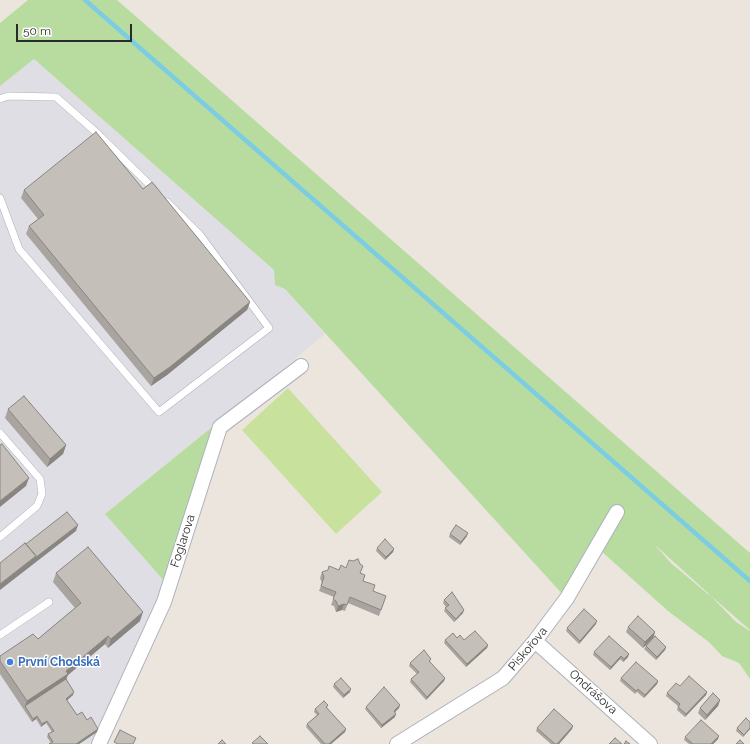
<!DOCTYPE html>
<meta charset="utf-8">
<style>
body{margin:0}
#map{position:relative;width:750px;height:744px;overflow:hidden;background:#ebe5de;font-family:Raleway,sans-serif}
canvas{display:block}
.scale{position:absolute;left:16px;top:24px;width:116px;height:18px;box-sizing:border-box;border:2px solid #2a2a2a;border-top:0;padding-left:5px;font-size:12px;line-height:14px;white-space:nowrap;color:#2a2a2a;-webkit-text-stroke:3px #fff;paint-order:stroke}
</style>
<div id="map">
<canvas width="750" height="744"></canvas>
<div class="scale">50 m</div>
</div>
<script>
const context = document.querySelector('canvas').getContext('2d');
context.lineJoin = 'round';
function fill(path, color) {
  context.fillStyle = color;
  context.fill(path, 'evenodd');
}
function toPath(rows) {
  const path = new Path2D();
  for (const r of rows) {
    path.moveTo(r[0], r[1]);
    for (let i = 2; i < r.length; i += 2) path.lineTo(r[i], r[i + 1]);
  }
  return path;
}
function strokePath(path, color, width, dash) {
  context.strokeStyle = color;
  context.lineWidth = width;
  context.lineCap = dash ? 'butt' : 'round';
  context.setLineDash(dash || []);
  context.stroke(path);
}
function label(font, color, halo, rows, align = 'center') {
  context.font = font + ' Raleway,sans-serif';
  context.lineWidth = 3;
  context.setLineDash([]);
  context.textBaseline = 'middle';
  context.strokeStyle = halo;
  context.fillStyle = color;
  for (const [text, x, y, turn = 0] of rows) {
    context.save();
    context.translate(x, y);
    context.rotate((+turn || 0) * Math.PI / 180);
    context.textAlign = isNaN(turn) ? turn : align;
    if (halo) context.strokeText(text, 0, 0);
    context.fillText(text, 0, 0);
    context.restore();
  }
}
fill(toPath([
 [34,59,274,270,275,285,285,289,325,334,105,514,166,583,94,744,0,744,0,86]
]), '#dfdee4');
fill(toPath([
 [28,0,117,0,750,553,750,630,710,595,736,622,750,631,750,679,739,663,722,656,710,643,668,611,600,550,565,597,285,289,275,285,274,270,34,59,0,86,0,23],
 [654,544,709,594,709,595,671,563],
 [212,427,216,432,166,583,105,514]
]), '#b8dca0');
fill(toPath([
 [288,388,382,492,336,534,242,430]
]), '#c8e29d');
strokePath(toPath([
 [85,0,750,581]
]), '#7ccce2', 4.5);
const service = toPath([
 [0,99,8,96,56,97,98,134,156,191],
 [0,198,19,249,159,412,269,328,200,235,167,202],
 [0,433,40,479,42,494,37,506,0,537],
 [0,635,49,602]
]);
const minor = toPath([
 [535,641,650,744],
 [99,744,164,602,220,427,301,366],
 [397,744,503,678,535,641,567,598,617,512]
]);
strokePath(service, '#aeb1ba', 8);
strokePath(minor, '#aeb1ba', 16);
strokePath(service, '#fff', 7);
strokePath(minor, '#fff', 14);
fill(toPath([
 [143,189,250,302,247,310,167,375,151,386,26,234,29,226,38,219,21,198,24,190],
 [8,409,66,445,63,454,47,467,5,418],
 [450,534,467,536,460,545,449,537],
 [377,548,394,549,393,552,385,560,376,551],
 [339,570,360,573,363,581,373,591,386,596,379,616,348,603,345,611,342,610,336,612,334,606,331,605,334,597,319,591,322,583,320,578,322,572],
 [56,573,140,621,108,648,105,644,68,675,66,679,73,695,67,700,77,715,87,720,97,732,79,744,49,744,51,743,47,737,48,734,52,732,46,723,41,727,36,719,32,722,0,674,0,656,38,639,75,608,53,582],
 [444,600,463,613,454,622,444,611,446,607,443,603],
 [596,624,579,644,566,631,567,628],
 [628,627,655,632,653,638,643,648,626,632],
 [457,638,464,640,488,645,487,648,466,667,444,643,445,640],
 [646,646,666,647,665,650,656,660,644,649],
 [594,652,628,657,623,662,620,659,610,670,593,655],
 [431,659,430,662,445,678,444,681,426,700,410,682,411,679,417,674,409,666,410,663],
 [621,678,658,681,657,684,644,698,637,692,635,694,620,681],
 [334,684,350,692,343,698,333,687],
 [680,686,707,692,706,695,685,717,677,710,678,706,666,696,667,693],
 [720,700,718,706,705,720,698,713,700,708],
 [328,705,327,708,346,729,345,732,331,744,321,744,306,727,307,724,317,715,314,712,315,709],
 [366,707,399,708,395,712,395,717,381,728,365,709],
 [750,722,750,729,743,737,736,731,737,728],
 [537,728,572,729,559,744,551,744,536,731],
 [685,737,718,739,713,744,689,744,684,740]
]), '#a9a49f');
fill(toPath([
 [250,302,247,310,167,375,151,386,154,378],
 [66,445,63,454,47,467,50,459],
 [29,478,26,486,0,507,0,501],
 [78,525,76,531,0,590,0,584,36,556],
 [468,533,467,536,460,545,461,542],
 [394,549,393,552,385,560,386,557],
 [344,604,342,610,336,612,338,606],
 [464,610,463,613,454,622,456,619],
 [143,612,140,621,108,648,111,639],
 [597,621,596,624,579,644,580,641],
 [655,632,653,638,643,648,645,642],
 [108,636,105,644,68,675,65,682,25,706,27,701,66,671],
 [488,645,487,648,466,667,467,664],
 [666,647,665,650,656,660,657,657],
 [629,654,628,657,623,662,624,659],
 [621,656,620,659,610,670,611,667],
 [445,678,444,681,426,700,427,697],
 [658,681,657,684,644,698,645,695],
 [351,689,350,692,343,698,344,695],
 [74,692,73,695,65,702,66,699],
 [707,692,706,695,685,717,686,714],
 [720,700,718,706,705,720,707,715],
 [400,705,399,708,393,714,394,711],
 [396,714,395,717,381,728,382,725],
 [37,716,36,719,32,722,33,719],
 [47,721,46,723,41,727,42,724],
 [573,726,572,729,559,744,557,744],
 [750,728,750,729,743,737,744,735],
 [98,729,97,732,79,744,76,744],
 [346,729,345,732,331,744,329,744],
 [719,736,718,739,713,744,711,744]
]), '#898682');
const building = toPath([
 [96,132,143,189,152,182,250,302,170,367,154,378,29,226,44,215,24,190,96,132],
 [24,396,66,445,50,459,8,409,24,396],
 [2,444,29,478,0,501,0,445,2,444],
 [67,512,78,525,35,558,36,556,26,544,67,512],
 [456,525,468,533,461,542,450,534,456,525],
 [385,539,394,549,386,557,377,548,385,539],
 [25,543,36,556,0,584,0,563,25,543],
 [88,547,143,612,111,639,108,636,66,671,68,674,27,701,0,661,0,656,33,634,38,639,81,603,56,573,88,547],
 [358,559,360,564,363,566,360,573,365,575,363,581,375,585,373,591,386,596,381,610,350,597,347,605,344,604,338,606,336,601,333,599,336,592,321,586,324,577,322,572,328,570,329,566,339,570,341,565,346,568,349,560,353,561,358,559],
 [452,592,464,610,456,619,445,608,449,605,444,600,452,592],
 [584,609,597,621,580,641,567,628,584,609],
 [638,616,655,632,645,642,628,627,638,616],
 [475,631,488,645,467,664,445,640,453,633,457,638,460,635,464,640,475,631],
 [609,636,629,654,624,659,621,656,611,667,594,652,609,636],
 [655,636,666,647,657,657,646,646,655,636],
 [424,650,431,659,429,661,445,678,427,697,411,679,419,672,410,663,424,650],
 [636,662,658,681,645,695,638,689,636,691,621,678,636,662],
 [689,676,707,692,686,714,678,707,680,704,667,693,676,683,680,686,689,676],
 [341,678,351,689,344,695,334,684,341,678],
 [66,679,74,692,66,699,77,715,82,712,87,720,91,717,98,729,76,744,49,744,53,742,48,734,54,731,47,721,42,724,37,716,33,719,25,706,66,679],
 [384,687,400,705,394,711,396,714,382,725,366,707,384,687],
 [713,693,720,700,707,715,700,708,713,693],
 [324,701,328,705,326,707,346,729,329,744,325,744,307,724,319,714,315,709,324,701],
 [554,709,573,726,557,744,555,744,537,728,554,709],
 [746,718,750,722,750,728,744,735,737,728,746,718],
 [701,720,719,736,711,744,693,744,685,737,701,720],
 [120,730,136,738,133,744,118,744,114,742,120,730],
 [260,736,268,744,254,744,252,743,260,736],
 [615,738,622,744,609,744,615,738],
 [222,740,226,744,218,744,222,740],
 [740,740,744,744,736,744,740,740],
 [626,741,630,744,624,744,626,741]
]);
fill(building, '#c4bfb9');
strokePath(building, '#898682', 1);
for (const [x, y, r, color] of [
 [10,662,4,"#3f7fe0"]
]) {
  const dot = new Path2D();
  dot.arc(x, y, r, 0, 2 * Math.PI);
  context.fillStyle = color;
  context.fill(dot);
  strokePath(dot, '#fff', 1.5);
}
label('12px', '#2a2a2a', '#fff', [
 ["Foglarova",183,541,-72],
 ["Piskořova",528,649,-50],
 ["Ondrášova",593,692,42]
]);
label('bold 12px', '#366cbe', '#fff', [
 ["První Chodská",18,662]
], 'left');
</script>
